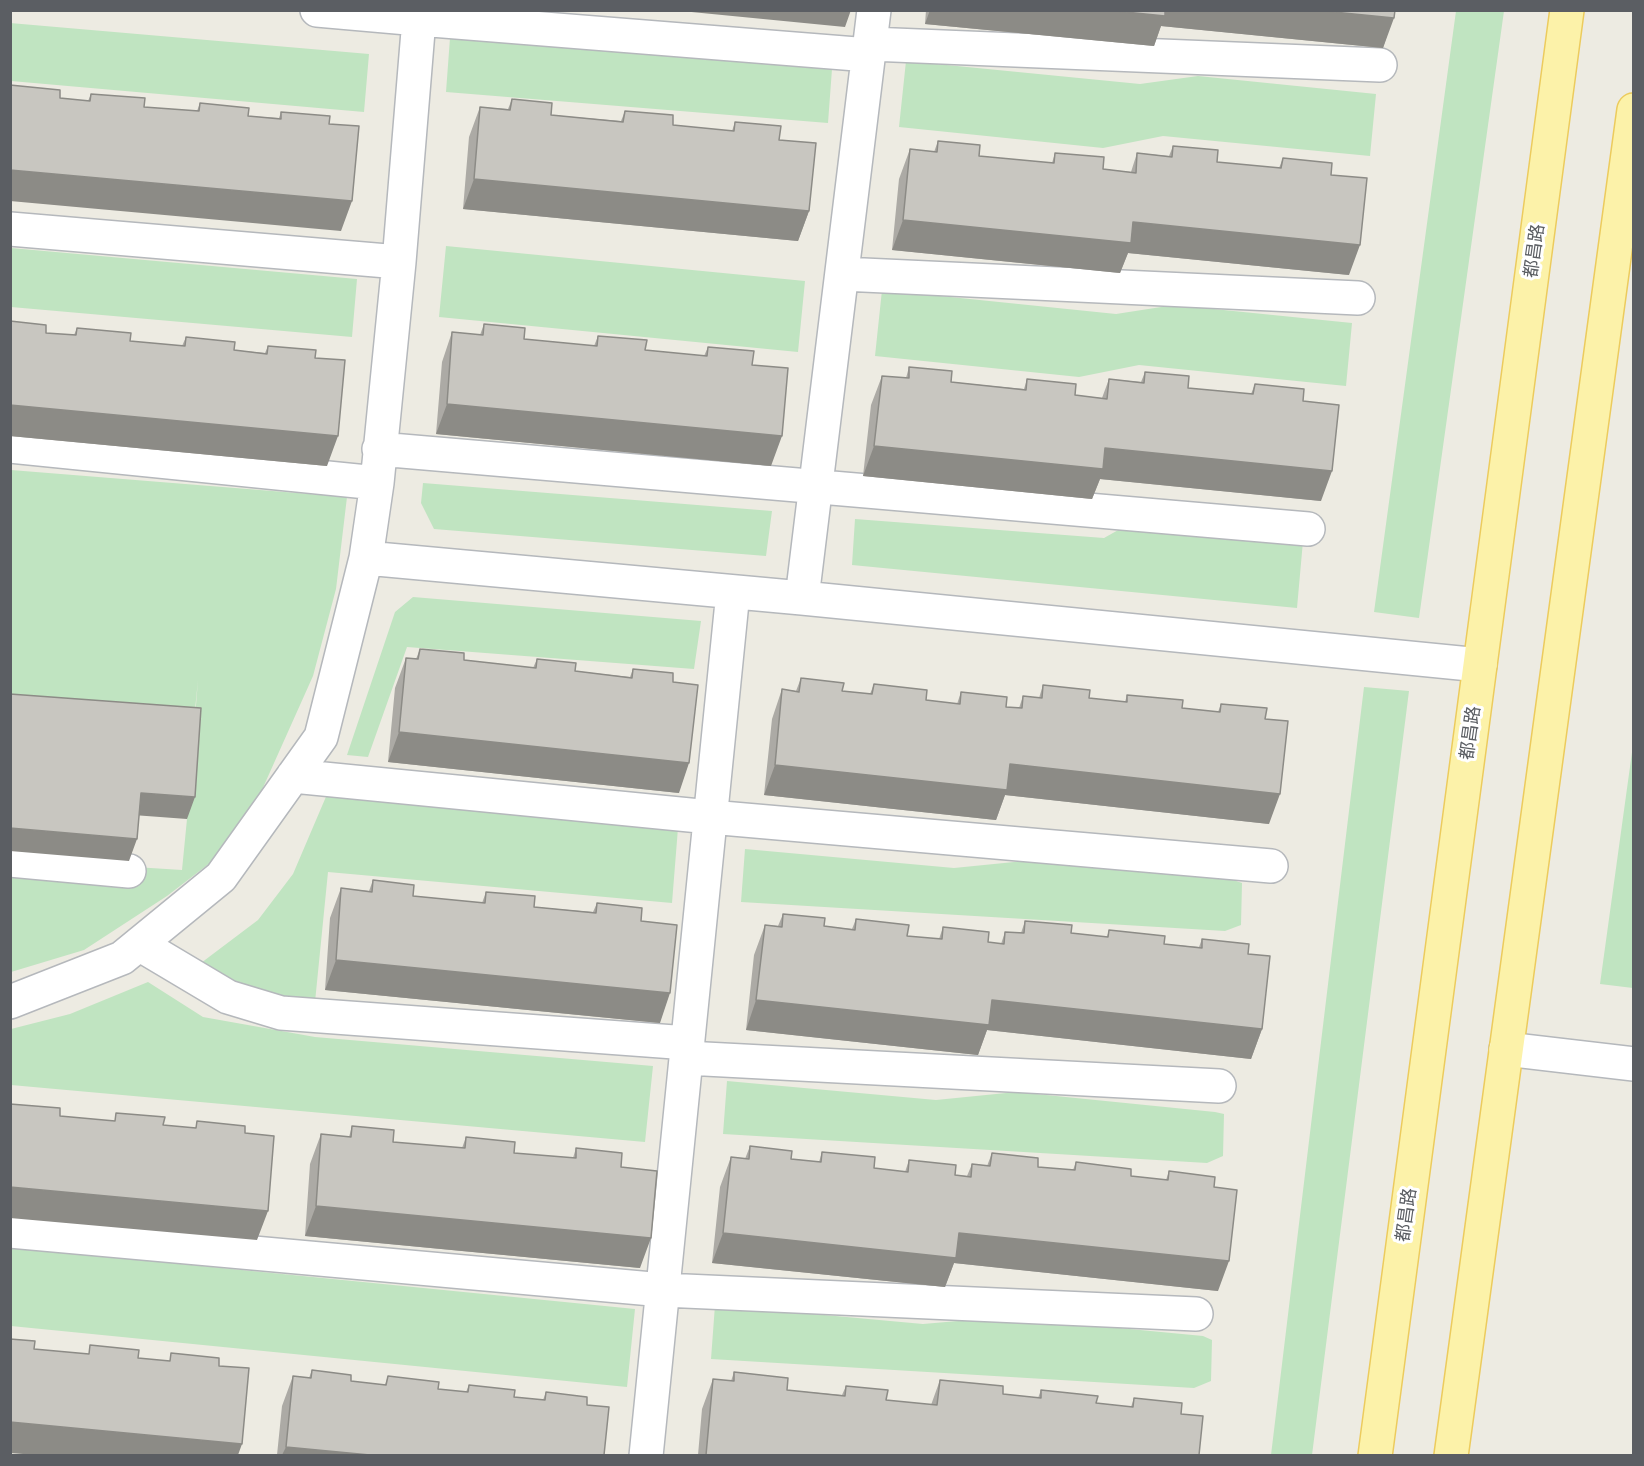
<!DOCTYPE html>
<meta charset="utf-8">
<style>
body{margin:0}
#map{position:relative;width:1644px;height:1466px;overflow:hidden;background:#edebe2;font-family:"PT Sans Narrow",sans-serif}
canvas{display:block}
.frame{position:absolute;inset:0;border:12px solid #5b5e63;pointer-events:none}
</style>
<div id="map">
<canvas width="1644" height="1466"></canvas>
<div class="frame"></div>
</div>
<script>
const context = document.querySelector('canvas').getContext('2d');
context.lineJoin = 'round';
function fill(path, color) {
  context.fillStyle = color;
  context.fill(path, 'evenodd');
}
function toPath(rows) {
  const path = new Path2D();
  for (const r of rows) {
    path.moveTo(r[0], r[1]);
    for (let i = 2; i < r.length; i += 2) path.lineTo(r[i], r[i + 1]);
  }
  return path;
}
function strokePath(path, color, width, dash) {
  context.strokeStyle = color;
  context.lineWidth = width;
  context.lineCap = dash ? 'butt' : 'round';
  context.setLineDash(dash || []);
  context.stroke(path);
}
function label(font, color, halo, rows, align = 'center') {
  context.font = font + ' "PT Sans Narrow","Noto Sans SC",sans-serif';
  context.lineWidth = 6;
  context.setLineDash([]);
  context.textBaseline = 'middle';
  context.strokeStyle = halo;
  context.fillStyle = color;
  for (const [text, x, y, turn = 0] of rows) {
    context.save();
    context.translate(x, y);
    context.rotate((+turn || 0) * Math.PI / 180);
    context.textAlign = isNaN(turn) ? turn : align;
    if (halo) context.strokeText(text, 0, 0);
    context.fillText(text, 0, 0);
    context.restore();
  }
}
fill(toPath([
 [1456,11,1504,11,1419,618,1374,612],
 [10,23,369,54,364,112,11,81],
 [450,38,832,69,828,123,446,92],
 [906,61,1140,84,1198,76,1376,94,1370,156,1163,136,1103,148,899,127],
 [446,246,805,281,798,352,439,317],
 [11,248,357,279,352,337,11,307],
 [882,290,1116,314,1174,305,1352,323,1346,386,1139,365,1079,377,875,356],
 [11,470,347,497,336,589,313,676,257,801,210,863,167,896,84,950,11,972,10,871,135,867,182,870,187,819,198,680,193,730,11,717],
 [423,483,772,511,766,556,434,529,421,503],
 [855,519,1104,538,1129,524,1303,541,1297,608,852,565],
 [413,597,701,621,694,669,407,647,368,757,347,755,395,612],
 [1364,687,1409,691,1312,1455,1271,1455],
 [1633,745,1633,988,1600,984],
 [328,792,678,828,672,903,328,872,315,1002,272,998,236,983,201,963,258,920,293,874],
 [745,849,954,868,1034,860,1233,880,1242,883,1241,925,1225,931,741,902],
 [148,982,203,1017,315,1037,653,1066,645,1142,11,1085,11,1029,70,1014],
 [727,1081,936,1100,1016,1092,1215,1112,1224,1114,1223,1156,1207,1163,723,1134],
 [10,1247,635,1309,627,1387,11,1326],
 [715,1305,923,1324,1004,1317,1203,1336,1212,1340,1211,1381,1194,1388,711,1359]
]), '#c0e4c1');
const minor = toPath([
 [419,19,869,55],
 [870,44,1380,65],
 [10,229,399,262],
 [842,274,1358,298],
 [10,446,377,483],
 [379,449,1308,529],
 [366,558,802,598,1480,665],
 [802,598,874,10],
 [293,776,710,817,1271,866],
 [10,860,129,871],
 [139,944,228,997,281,1013,688,1043],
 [10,1002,122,958,221,877,321,737,366,558,377,483,399,262,419,19,317,10],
 [1506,1049,1634,1064],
 [686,1058,1219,1086],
 [10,1231,663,1290,1196,1314],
 [646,1456,733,592]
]);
const major = toPath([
 [1375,1456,1567,10],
 [1451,1456,1634,110]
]);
strokePath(minor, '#b5b8bc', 36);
strokePath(major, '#eccb5d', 36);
strokePath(minor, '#fff', 33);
strokePath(major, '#fcf2a9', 33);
fill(toPath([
 [926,10,1395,10,1383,48,1161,26,1154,46,925,24],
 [91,94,144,107,197,111,200,103,248,116,279,118,281,112,329,124,341,231,60,98,88,101],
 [512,99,551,115,621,121,625,111,673,125,732,131,735,122,779,140,809,211,798,241,463,209,469,137,480,107,508,109],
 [938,141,979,156,1052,163,1055,153,1103,169,1131,172,1137,153,1169,156,1173,146,1217,162,1279,168,1283,158,1331,175,1349,275,1128,253,1120,273,892,250,899,179,910,149,934,152],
 [10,321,46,333,74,335,77,328,130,341,182,346,186,337,234,350,265,353,268,346,315,358,327,466,10,436],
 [484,324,524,339,594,346,598,336,645,350,704,356,708,347,752,365,771,466,436,434,442,362,452,332,480,335],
 [909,367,951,382,1024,389,1027,379,1075,395,1102,398,1109,379,1141,382,1145,372,1188,388,1251,394,1255,384,1303,401,1321,501,1100,479,1092,499,863,476,871,405,882,376,906,378],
 [420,649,464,660,533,668,537,659,575,671,630,677,633,669,673,682,679,793,388,762,395,688,406,658,416,659],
 [801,678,842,691,870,694,874,684,926,700,957,704,961,692,1006,707,1019,708,1023,696,1039,698,1043,685,1089,698,1125,702,1127,695,1182,708,1218,712,1221,704,1265,719,1269,824,1005,795,996,820,764,795,772,719,782,689,796,691],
 [373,880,413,896,482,903,486,892,534,907,593,912,597,903,641,921,660,1023,325,990,330,918,341,888,369,891],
 [783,914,824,926,852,929,856,919,907,936,939,939,943,927,988,942,1001,944,1005,932,1021,933,1025,921,1071,933,1107,937,1109,930,1164,944,1199,947,1202,939,1248,954,1262,1029,1251,1059,987,1030,978,1055,746,1030,754,955,765,925,778,926],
 [352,1126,393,1142,462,1148,466,1137,514,1153,573,1158,576,1148,621,1167,640,1268,305,1236,310,1164,321,1134,349,1137],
 [750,1146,791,1159,819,1162,822,1152,874,1168,905,1172,909,1160,955,1175,967,1176,972,1164,987,1166,992,1153,1038,1167,1073,1170,1076,1162,1131,1176,1166,1180,1169,1171,1214,1187,1218,1291,954,1263,945,1287,712,1263,720,1187,731,1157,745,1159],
 [312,1370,351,1381,385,1385,388,1376,438,1389,466,1392,469,1385,514,1397,543,1400,546,1392,587,1405,604,1455,277,1455,282,1406,293,1376,309,1378],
 [734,1372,787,1390,842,1395,846,1386,886,1400,931,1405,940,1380,1003,1394,1038,1398,1041,1390,1096,1403,1131,1407,1134,1398,1181,1414,1199,1455,698,1455,702,1409,713,1379,731,1381]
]), '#acaaa5');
fill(toPath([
 [671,10,851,10,845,27],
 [930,10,1314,10,1394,18,1383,48,1161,26,1154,46,925,24],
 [10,170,352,201,341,231,10,201],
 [474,179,809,211,798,241,463,209],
 [903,220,1133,222,1360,245,1349,275,1128,253,1120,273,892,250],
 [447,404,782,436,771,466,436,434],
 [10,405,338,436,327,466,10,436],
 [874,446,1105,448,1332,471,1321,501,1100,479,1092,499,863,476],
 [399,732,689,763,679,793,388,762],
 [1010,764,1280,794,1269,824,1005,795,996,820,764,795,775,765],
 [141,793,195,797,187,819,133,815],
 [10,828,137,839,129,861,10,851],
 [336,960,670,993,660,1023,325,990],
 [756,1000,992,1000,1262,1029,1251,1059,987,1030,978,1055,746,1030],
 [10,1187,268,1211,257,1240,10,1218],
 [316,1206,651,1238,640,1268,305,1236],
 [723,1233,959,1233,1229,1261,1218,1291,954,1263,945,1287,712,1263],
 [10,1422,242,1444,238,1455,36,1455,10,1453],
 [286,1447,370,1455,282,1455]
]), '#8c8b86');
const building = toPath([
 [1106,10,1165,10,1165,16,1106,10],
 [1314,10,1395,10,1394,18,1314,10],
 [10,85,60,90,60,98,90,101,91,94,145,98,144,107,199,111,200,103,249,108,248,116,281,119,281,112,330,116,329,124,359,126,352,201,10,170,10,85],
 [512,99,552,103,551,115,623,122,625,111,673,115,673,125,734,131,735,122,781,126,779,140,816,143,809,211,474,179,480,107,510,110,512,99],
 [938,141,980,145,979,156,1054,163,1055,153,1104,157,1103,169,1136,173,1137,153,1172,157,1173,146,1218,150,1217,162,1281,168,1283,158,1332,163,1331,175,1367,178,1360,245,1133,222,1131,243,903,220,910,149,937,152,938,141],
 [10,321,46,325,46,333,76,335,77,328,131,333,130,341,185,346,186,337,235,342,234,350,267,354,268,346,316,350,315,358,345,360,338,436,10,405,10,321],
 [484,324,525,328,524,339,597,346,598,336,647,340,645,350,707,356,708,347,754,351,752,365,788,368,782,436,447,404,452,332,483,335,484,324],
 [909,367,952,371,951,382,1026,390,1027,379,1076,384,1075,395,1107,399,1109,379,1144,383,1145,372,1189,376,1188,388,1253,394,1255,384,1304,389,1303,401,1339,405,1332,471,1105,448,1103,469,874,446,882,376,909,378,909,367],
 [420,649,464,653,464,660,536,668,537,659,576,663,575,671,632,678,633,669,673,673,673,682,698,685,689,763,399,732,406,658,418,659,420,649],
 [801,678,844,683,842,691,872,694,874,684,927,690,926,700,960,704,961,692,1007,697,1006,707,1022,708,1023,696,1042,698,1043,685,1090,690,1089,698,1127,702,1127,695,1183,700,1182,708,1220,712,1221,704,1267,708,1265,719,1288,721,1280,794,1010,764,1007,790,775,765,782,689,799,692,801,678],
 [10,694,201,708,195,797,141,793,137,839,10,828,10,694],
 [373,880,414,885,413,896,485,903,486,892,535,896,534,907,596,913,597,903,642,908,641,921,677,925,670,993,336,960,341,888,372,892,373,880],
 [783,914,825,918,824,926,855,930,856,919,909,925,907,936,942,939,943,927,989,932,988,942,1004,944,1005,932,1024,933,1025,921,1072,925,1071,933,1108,937,1109,930,1165,936,1164,944,1202,948,1202,939,1249,944,1248,954,1270,956,1262,1029,992,1000,989,1025,756,1000,765,925,782,927,783,914],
 [10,1104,60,1108,60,1116,115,1121,116,1113,165,1117,163,1125,196,1128,197,1121,245,1126,245,1133,274,1136,268,1211,10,1187,10,1104],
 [352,1126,394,1130,393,1142,465,1148,466,1137,515,1142,514,1153,576,1158,576,1148,622,1153,621,1167,657,1171,651,1238,316,1206,321,1134,351,1137,352,1126],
 [750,1146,792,1151,791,1159,821,1162,822,1152,875,1157,874,1168,908,1172,909,1160,956,1165,955,1175,971,1177,972,1164,990,1166,992,1153,1038,1158,1038,1167,1075,1170,1076,1162,1131,1169,1131,1176,1168,1180,1169,1171,1215,1177,1214,1187,1237,1190,1229,1261,959,1233,956,1258,723,1233,731,1157,749,1159,750,1146],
 [10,1339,35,1341,34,1349,89,1354,90,1345,139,1350,138,1358,170,1361,171,1353,219,1358,219,1366,249,1368,242,1444,10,1422,10,1339],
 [312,1370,351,1375,351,1381,386,1385,388,1376,439,1382,438,1389,468,1392,469,1385,515,1390,514,1397,545,1400,546,1392,587,1397,587,1405,609,1407,604,1455,370,1455,286,1447,293,1376,311,1378,312,1370],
 [734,1372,788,1378,787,1390,845,1396,846,1386,888,1390,886,1400,937,1405,940,1380,1003,1386,1003,1394,1041,1398,1041,1390,1098,1396,1096,1403,1133,1407,1134,1398,1182,1403,1181,1414,1203,1416,1199,1455,706,1455,713,1379,734,1381,734,1372]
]);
fill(building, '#c8c6c0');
strokePath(building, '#8c8b86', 1.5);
label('18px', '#5b5e63', '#fff', [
 ["都昌路",1535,251,-82],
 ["都昌路",1471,733,-82],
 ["都昌路",1407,1215,-82]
]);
</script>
